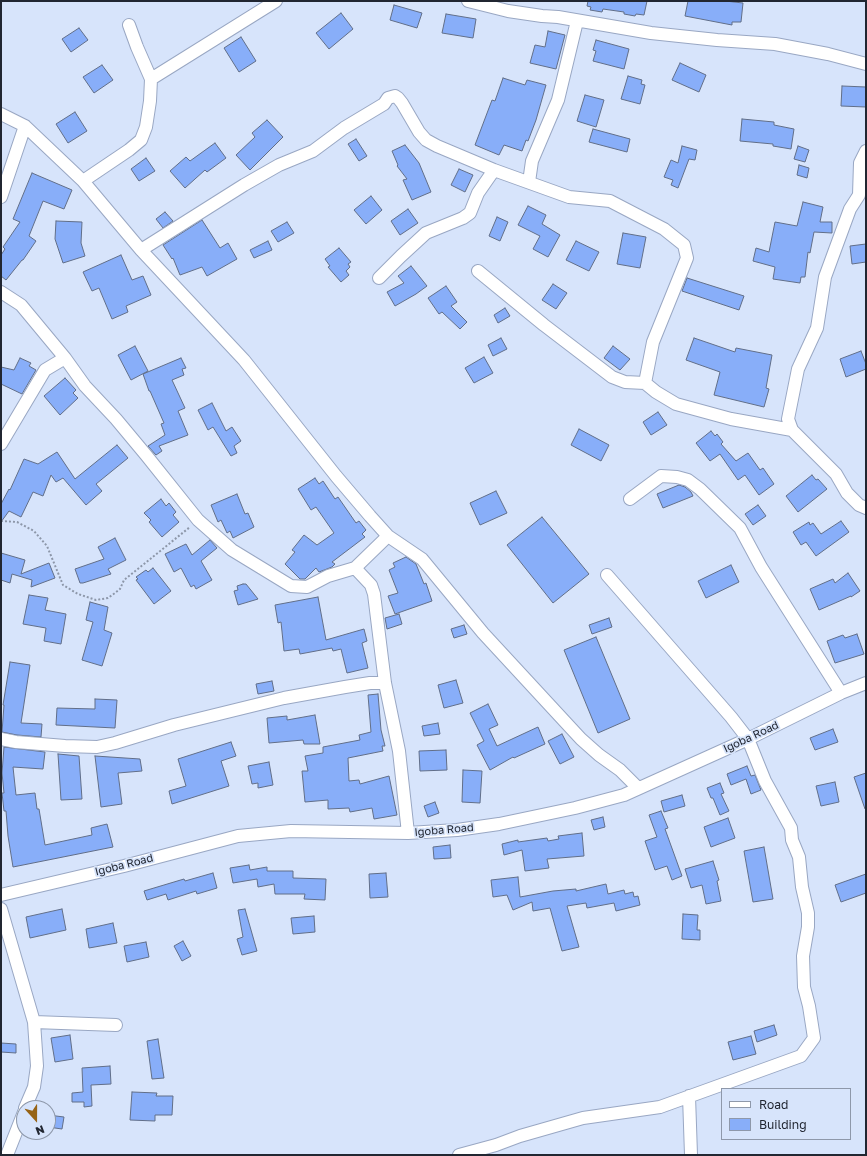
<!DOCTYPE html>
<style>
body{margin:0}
#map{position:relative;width:867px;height:1156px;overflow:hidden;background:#d7e4fb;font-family:"Golos Text",sans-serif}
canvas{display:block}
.frame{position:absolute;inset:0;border:2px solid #212631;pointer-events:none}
.legend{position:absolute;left:721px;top:1088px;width:130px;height:52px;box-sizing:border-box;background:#d7e4fb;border:1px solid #8e98aa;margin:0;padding:5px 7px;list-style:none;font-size:12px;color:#212631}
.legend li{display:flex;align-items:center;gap:8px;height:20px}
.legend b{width:20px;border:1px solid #8e98aa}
.north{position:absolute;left:16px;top:1100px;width:40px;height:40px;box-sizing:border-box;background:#d7e4fb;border:1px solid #8e98aa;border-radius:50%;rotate:159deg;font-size:11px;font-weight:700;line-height:16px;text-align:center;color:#212631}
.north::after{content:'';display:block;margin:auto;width:14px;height:18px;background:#966316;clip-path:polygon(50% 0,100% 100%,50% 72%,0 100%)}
</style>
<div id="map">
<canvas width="867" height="1156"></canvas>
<div class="frame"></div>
<ul class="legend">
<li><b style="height:5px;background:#fff"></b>Road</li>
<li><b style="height:11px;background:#88aef9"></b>Building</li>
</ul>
<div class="north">N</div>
</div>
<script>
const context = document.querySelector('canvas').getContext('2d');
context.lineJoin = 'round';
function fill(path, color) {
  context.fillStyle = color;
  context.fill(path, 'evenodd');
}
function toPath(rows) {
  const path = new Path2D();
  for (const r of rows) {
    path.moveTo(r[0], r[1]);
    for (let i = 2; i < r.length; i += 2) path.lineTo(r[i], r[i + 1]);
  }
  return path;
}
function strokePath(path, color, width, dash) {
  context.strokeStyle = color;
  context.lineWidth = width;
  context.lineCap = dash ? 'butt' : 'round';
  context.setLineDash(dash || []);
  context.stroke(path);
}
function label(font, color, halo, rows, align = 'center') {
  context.font = font + ' "Golos Text",sans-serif';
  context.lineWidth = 3.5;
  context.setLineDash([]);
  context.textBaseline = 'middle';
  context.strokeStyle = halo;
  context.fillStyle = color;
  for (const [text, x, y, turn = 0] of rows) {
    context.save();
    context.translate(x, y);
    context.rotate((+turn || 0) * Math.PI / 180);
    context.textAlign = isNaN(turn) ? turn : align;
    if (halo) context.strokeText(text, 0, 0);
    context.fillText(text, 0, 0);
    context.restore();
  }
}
const building = toPath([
 [588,1,647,1,644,15,636,14,635,16,624,14,624,12,603,9,602,12,590,10,591,7,587,6,588,1],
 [688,1,725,1,743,3,741,22,732,22,732,25,685,16,688,1],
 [394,5,422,13,417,28,390,20,394,5],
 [341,13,353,29,329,49,316,33,341,13],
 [446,14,476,19,473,38,442,33,446,14],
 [79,28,88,40,71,52,62,39,79,28],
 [548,31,565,35,556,69,530,63,535,45,545,47,548,31],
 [241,37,256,61,239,72,224,48,241,37],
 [596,40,629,49,624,69,593,61,596,51,593,50,596,40],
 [680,63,706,75,699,92,672,80,680,63],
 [102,65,113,80,94,93,83,77,102,65],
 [628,76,642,80,641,84,645,85,640,104,621,99,628,76],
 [503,78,525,85,527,80,546,85,536,120,528,141,526,140,522,151,504,145,499,155,475,145,492,100,495,101,503,78],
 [842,86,866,87,866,107,841,106,842,86],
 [585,95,604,100,596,127,577,121,585,95],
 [75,112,87,131,68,143,56,124,75,112],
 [742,119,774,122,774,125,794,129,791,149,773,146,773,144,740,141,742,119],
 [267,120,283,137,250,170,236,155,255,137,252,133,267,120],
 [593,129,630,139,627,152,589,142,593,129],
 [356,139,367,156,359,161,348,144,356,139],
 [215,143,226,158,207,172,205,170,185,188,170,171,186,157,190,161,215,143],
 [405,145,419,163,431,192,412,200,403,180,407,179,397,166,398,165,392,151,405,145],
 [682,146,697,150,695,160,689,159,678,188,671,185,673,180,664,177,671,160,678,163,682,146],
 [798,146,809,150,805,162,794,159,798,146],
 [146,158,155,171,139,181,131,169,146,158],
 [799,165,809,168,807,178,797,175,799,165],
 [459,169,473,175,465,192,451,185,459,169],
 [32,173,72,190,64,209,43,201,29,236,36,241,23,260,22,260,6,280,1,276,1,255,5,249,3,247,20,222,13,219,32,173],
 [371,196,382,210,366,224,354,210,371,196],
 [803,202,823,207,820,222,832,222,832,233,814,232,810,253,808,252,805,277,801,277,800,283,773,279,775,267,753,261,756,248,769,252,775,222,797,226,803,202],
 [528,206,546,215,542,224,560,235,548,257,533,249,540,236,518,225,528,206],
 [408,209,418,223,400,235,391,221,408,209],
 [165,212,173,221,163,228,156,219,165,212],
 [497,217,508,222,500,241,489,236,497,217],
 [202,220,220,248,228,243,237,259,207,276,202,267,180,275,173,258,172,259,163,245,202,220],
 [56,221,82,222,81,243,85,256,63,263,55,239,56,221],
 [287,222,294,233,278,242,271,231,287,222],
 [623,233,646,237,640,268,617,264,623,233],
 [268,241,272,250,254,258,250,250,268,241],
 [576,241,599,252,589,271,566,260,576,241],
 [866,244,866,262,852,264,850,246,866,244],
 [339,248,351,262,348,264,350,267,346,271,349,275,341,282,328,267,330,266,325,259,339,248],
 [121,255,132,280,143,276,151,295,126,306,128,312,112,319,99,288,92,291,83,272,121,255],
 [411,266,427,286,416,294,395,306,387,292,404,283,398,276,411,266],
 [687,278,744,296,739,310,682,291,687,278],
 [553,284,567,293,556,309,542,300,553,284],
 [446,286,457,302,451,306,467,322,460,329,442,312,439,314,428,298,446,286],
 [505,308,510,316,498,323,494,315,505,308],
 [501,338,507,349,493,356,488,345,501,338],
 [694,338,735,352,736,348,772,355,766,388,769,389,764,407,714,395,720,372,686,360,694,338],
 [135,346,148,371,131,380,118,355,135,346],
 [613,346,630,359,620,370,604,358,613,346],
 [861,351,866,364,866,369,846,377,840,359,861,351],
 [484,357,493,373,474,383,465,368,484,357],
 [20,358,31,363,29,366,36,370,22,394,1,384,1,367,14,370,20,358],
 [181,358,186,368,182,369,184,375,172,380,185,408,178,411,188,435,159,446,162,451,156,455,148,446,165,435,161,424,164,423,150,391,149,391,143,374,181,358],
 [65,378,76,390,73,393,78,398,60,415,44,396,65,378],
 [212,403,226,431,232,427,241,441,234,446,237,453,231,456,213,427,208,430,198,410,212,403],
 [658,412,667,425,651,435,643,422,658,412],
 [579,429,609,445,601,461,571,445,579,429],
 [711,431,715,436,717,434,723,442,721,444,736,461,748,453,760,470,763,468,774,484,759,495,745,475,738,480,720,454,710,461,696,443,711,431],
 [117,445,128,458,96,484,102,491,86,505,63,478,56,482,51,475,43,496,33,492,21,517,9,511,1,522,1,504,9,489,10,490,24,459,38,464,57,452,75,479,117,445],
 [812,475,816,480,818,479,827,489,798,512,786,496,812,475],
 [315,478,319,484,323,481,335,499,338,497,356,523,359,521,366,530,362,534,365,537,332,562,335,564,332,567,319,572,316,568,305,579,300,579,285,564,295,552,292,550,304,535,317,545,334,533,316,507,311,510,298,489,315,478],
 [679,485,685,487,691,492,693,496,663,508,657,494,679,485],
 [496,491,507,513,480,525,470,503,496,491],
 [237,494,245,514,248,513,254,527,233,538,230,531,227,533,221,520,218,522,211,505,237,494],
 [161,499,166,506,169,503,176,512,173,515,179,522,162,537,149,522,151,520,144,513,161,499],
 [758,505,766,516,753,525,745,514,758,505],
 [542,517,589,574,553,603,507,545,542,517],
 [841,521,849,532,816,556,806,542,801,545,793,532,809,522,810,525,813,523,821,534,841,521],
 [115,538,126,560,108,569,111,574,83,583,80,583,75,569,104,559,98,547,115,538],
 [210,540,217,548,201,561,212,580,196,589,194,585,191,587,181,568,174,572,165,554,186,544,192,555,210,540],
 [1,553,25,560,21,574,49,563,55,578,31,587,32,580,12,574,10,583,1,580,1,553],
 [406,557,416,564,424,584,426,583,432,601,395,614,388,596,398,593,389,570,395,567,393,563,406,557],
 [731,565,739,582,706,598,698,581,731,565],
 [153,568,171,591,154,604,136,580,138,579,136,577,146,570,148,572,153,568],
 [848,573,860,591,851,597,851,596,819,610,810,589,833,579,835,583,848,573],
 [243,584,246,584,258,599,238,605,234,591,238,590,237,586,243,584],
 [29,595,48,598,45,610,66,614,61,644,44,641,46,628,23,624,29,595],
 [318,597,326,640,364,629,367,641,362,643,368,668,347,673,341,649,333,651,332,648,300,654,299,649,284,651,281,622,278,623,275,605,318,597],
 [90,602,108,607,104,630,112,633,102,666,82,660,93,622,86,620,90,602],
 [399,614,402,624,387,629,385,618,399,614],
 [609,618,612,627,592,634,589,625,609,618],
 [464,625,467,634,454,638,451,629,464,625],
 [857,634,864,654,835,663,827,641,843,635,845,638,857,634],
 [596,637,630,719,598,733,564,650,596,637],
 [10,662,30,665,21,723,42,724,41,737,17,735,2,732,4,705,3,705,10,662],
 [456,680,463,703,444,708,438,685,456,680],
 [272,681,274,691,258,694,256,684,272,681],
 [378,694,381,730,385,746,382,746,383,751,348,758,349,781,359,780,360,784,389,776,397,815,374,819,372,808,350,812,349,808,328,809,328,800,305,802,302,771,308,771,305,756,323,753,323,747,360,740,359,735,371,732,368,695,378,694],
 [95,699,117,700,115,728,56,725,57,708,95,709,95,699],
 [488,704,498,725,489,729,497,746,538,727,545,744,514,758,513,757,490,770,477,745,484,741,470,713,488,704],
 [315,715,320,744,304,744,303,740,269,743,267,718,287,716,287,720,315,715],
 [438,723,440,734,424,736,422,726,438,723],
 [833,729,838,742,815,750,810,738,833,729],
 [562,734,574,757,560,764,548,741,562,734],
 [231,742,236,756,221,761,229,786,172,804,169,791,186,786,178,759,231,742],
 [4,747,45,752,43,769,13,767,16,795,35,793,37,809,39,809,45,845,92,835,91,828,107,824,113,847,13,867,8,836,6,811,4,811,2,793,4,793,2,773,4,747],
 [446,750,447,770,420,771,419,751,446,750],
 [58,754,79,756,82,799,61,800,58,754],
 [95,756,140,759,142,771,118,773,122,804,101,807,95,756],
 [269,762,273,785,258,788,258,783,252,784,248,766,269,762],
 [747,766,751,776,755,775,761,790,751,794,746,779,731,785,727,774,747,766],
 [463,770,482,771,480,803,462,802,463,770],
 [866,773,866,808,865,809,854,777,866,773],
 [835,782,839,802,821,806,816,786,835,782],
 [720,783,724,793,721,794,729,811,720,815,713,798,711,798,707,788,720,783],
 [682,795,685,806,664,812,661,801,682,795],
 [435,802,439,813,428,817,424,806,435,802],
 [661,811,668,828,665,829,682,876,672,880,667,866,655,870,645,841,657,837,649,815,661,811],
 [603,817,605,827,594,830,591,820,603,817],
 [728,818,735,838,711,847,704,827,728,818],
 [582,833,584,856,547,859,549,868,525,871,522,850,504,855,502,844,518,840,518,842,547,838,548,841,559,839,558,836,582,833],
 [450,845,451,858,434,859,433,847,450,845],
 [764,847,773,899,753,902,744,851,764,847],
 [713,861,719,880,717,881,721,901,706,904,702,885,691,888,685,869,713,861],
 [249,865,250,870,267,867,267,871,293,871,293,878,326,879,325,900,304,899,305,894,275,894,274,884,258,887,257,879,233,883,230,868,249,865],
 [213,873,217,888,197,894,196,891,168,900,166,894,147,900,144,891,184,879,185,881,213,873],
 [386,873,388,897,370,898,369,874,386,873],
 [866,874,866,893,841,902,835,885,866,874],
 [518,877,520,897,553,891,576,889,576,891,606,884,608,894,624,890,625,894,633,892,634,897,638,896,640,905,616,911,614,903,587,908,586,903,567,906,579,947,562,951,550,908,533,911,532,902,513,910,507,895,493,897,491,880,518,877],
 [62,909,66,930,30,938,26,917,62,909],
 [245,909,257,951,242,955,237,939,243,937,238,910,245,909],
 [683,914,698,915,697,930,700,930,700,940,682,939,683,914],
 [314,916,315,932,293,934,291,918,314,916],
 [113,923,117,943,89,948,86,929,113,923],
 [183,941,191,956,182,961,174,946,183,941],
 [146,942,149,957,127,962,124,946,146,942],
 [774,1025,777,1035,757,1042,754,1031,774,1025],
 [70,1035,73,1059,55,1062,51,1038,70,1035],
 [751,1036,756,1054,733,1060,728,1042,751,1036],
 [158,1039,164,1078,152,1079,147,1041,158,1039],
 [1,1043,16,1044,16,1053,1,1052,1,1043],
 [110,1066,111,1084,91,1085,92,1106,84,1107,84,1102,72,1102,72,1093,83,1092,82,1068,110,1066],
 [132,1092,157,1093,156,1096,173,1096,172,1115,155,1115,155,1121,130,1120,132,1092],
 [48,1115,64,1117,62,1129,48,1127,48,1115]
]);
fill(building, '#88aef9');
strokePath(building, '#616e88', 1);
const minor = toPath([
 [468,1,508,11,542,16,558,17,651,33,717,40,775,44,828,54,866,64],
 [151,79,276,1],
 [1,114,25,126,83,181,141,250,244,360,336,476,370,516,388,536,422,559,483,633,556,712,581,739,599,755,620,770,638,788],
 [866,151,860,163,859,195,850,209,825,277,817,328,798,369,788,419,792,430,836,474,847,493,859,505,866,508],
 [83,181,129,150,141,140,146,127,150,101,151,79,137,47,129,25],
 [529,182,532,161,558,100,577,21],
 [1,197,25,126],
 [141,250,244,185,279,165,313,151,344,128,384,104,388,98,395,96,398,98,402,103,419,132,426,140,437,146,494,170,569,197,610,201,664,229,684,245,687,258,653,342,645,383],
 [478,271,544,325,612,377,625,382,645,383,656,392,676,404,731,419,792,430],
 [379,278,401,256,426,233,463,218,470,213,478,193,494,170],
 [1,292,21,305,65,358,85,386,116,419,146,455,198,520,232,550,291,586,307,587,328,576,355,568,371,585,374,594,385,683,399,751,408,833],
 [1,444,45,370,65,358],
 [630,499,661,476,677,477,688,480,700,489,740,528,761,567,841,693],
 [355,568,388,536],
 [1,739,16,742,65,746,97,747,115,743,174,725,284,698,345,687,370,683,385,683],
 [1,895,124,866,238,836,291,831,408,833,457,830,499,824,575,808,624,795,748,739,841,693,866,683],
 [1,909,34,1022,37,1066,34,1087,25,1108],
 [34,1022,116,1025],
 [689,1096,691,1155],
 [7,1155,24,1112],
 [459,1155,496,1145,520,1136,583,1118,660,1107,801,1056,814,1038,809,1006,804,987,803,956,808,927,808,913,802,887,799,857,792,840,791,828,765,781,748,739,731,717,607,575]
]);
strokePath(minor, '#99a7c3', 14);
strokePath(toPath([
 [1,521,17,522,34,531,47,546,63,585,78,594,96,600,108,598,115,593,120,589,124,580,190,527]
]), '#8d97a9', 2, [2, 2]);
strokePath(minor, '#fff', 12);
label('11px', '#212631', '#d7e4fb', [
 ["Igoba Road",751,737,-25],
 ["Igoba Road",444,830,-5],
 ["Igoba Road",124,865,-14]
]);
</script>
